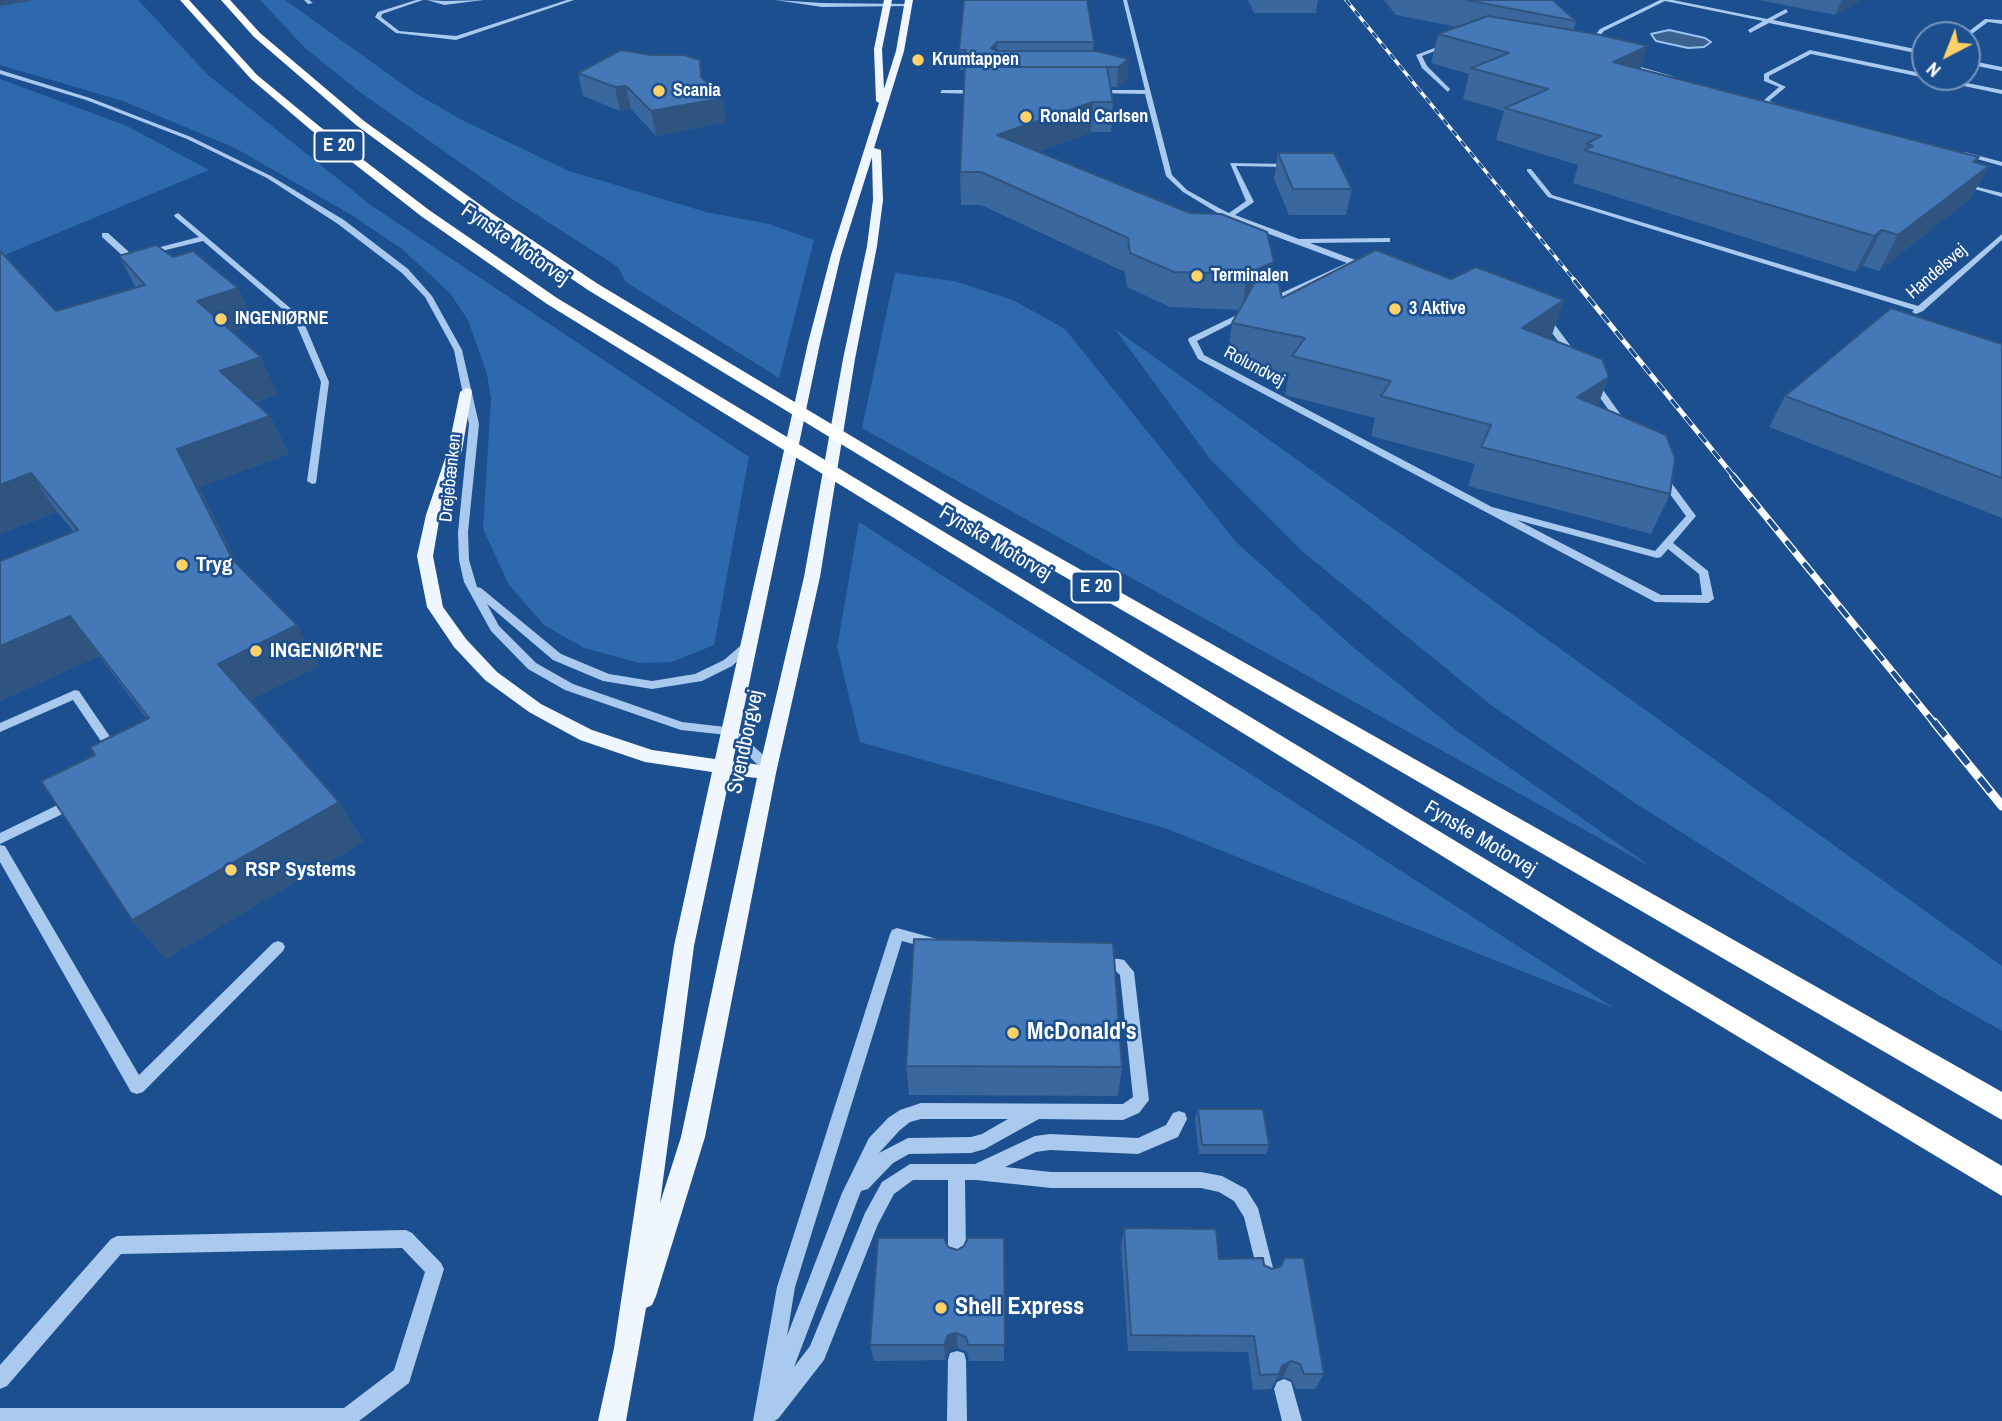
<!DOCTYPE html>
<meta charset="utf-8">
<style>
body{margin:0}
#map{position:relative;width:2002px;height:1421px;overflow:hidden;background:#1b4f8f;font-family:"Archivo Narrow",sans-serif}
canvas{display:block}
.north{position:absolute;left:1911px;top:21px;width:70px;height:70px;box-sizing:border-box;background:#1b4f8f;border:2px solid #7695bc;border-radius:50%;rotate:222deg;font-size:19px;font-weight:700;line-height:28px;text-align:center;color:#fff}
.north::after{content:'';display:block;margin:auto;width:24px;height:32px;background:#ffd166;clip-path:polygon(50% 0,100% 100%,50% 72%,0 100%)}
</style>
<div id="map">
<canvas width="2002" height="1421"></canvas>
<div class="north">N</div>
</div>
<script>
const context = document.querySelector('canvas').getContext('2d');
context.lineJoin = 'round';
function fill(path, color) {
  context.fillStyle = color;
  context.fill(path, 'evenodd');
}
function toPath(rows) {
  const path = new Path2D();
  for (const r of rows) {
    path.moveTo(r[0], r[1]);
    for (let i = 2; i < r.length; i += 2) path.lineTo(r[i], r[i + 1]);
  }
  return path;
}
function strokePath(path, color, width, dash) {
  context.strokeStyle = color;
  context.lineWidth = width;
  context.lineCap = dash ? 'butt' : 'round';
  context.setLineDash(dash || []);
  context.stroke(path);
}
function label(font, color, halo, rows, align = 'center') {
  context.font = font + ' "Archivo Narrow",sans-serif';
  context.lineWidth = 5;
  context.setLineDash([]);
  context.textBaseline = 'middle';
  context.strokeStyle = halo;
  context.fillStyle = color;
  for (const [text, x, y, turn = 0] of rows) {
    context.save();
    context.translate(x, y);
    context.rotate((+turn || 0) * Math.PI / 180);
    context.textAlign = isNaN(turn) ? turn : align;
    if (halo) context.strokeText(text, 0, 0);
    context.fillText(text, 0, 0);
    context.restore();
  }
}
fill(toPath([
 [0,0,138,0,208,75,372,206,749,457,714,645,672,662,639,663,584,648,544,625,509,585,483,529,491,399,487,374,468,320,450,293,402,249,350,214,235,148,123,101,0,65],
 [260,0,285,0,415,93,462,120,569,171,706,212,769,224,814,240,779,378,626,282,618,267,512,199,357,90,304,47],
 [0,79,127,126,209,170,0,257],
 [895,273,954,281,1013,300,1065,329,1236,542,1354,648,1457,731,1653,868,862,428],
 [1115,329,2002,966,2002,1031,1937,994,1635,803,1491,705,1303,552,1210,459],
 [859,522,1614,1008,1165,828,860,742,837,647]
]), '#2e69ad');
const water = toPath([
 [1669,30,1705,38,1711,42,1704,47,1688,48,1656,41,1651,34,1669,30]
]);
fill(water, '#3c6290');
strokePath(water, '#9cc4f0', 2);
fill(toPath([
 [304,0,309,0,313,3,308,4,304,0],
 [416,0,423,0,382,14,381,17,399,31,456,36,567,0,574,0,456,40,396,33,375,17,378,12,416,0],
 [427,0,444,1,484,0,444,5,427,0],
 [775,0,822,3,908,4,911,6,822,7,775,0],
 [1123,0,1127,0,1172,175,1187,190,1219,208,1229,213,1246,201,1230,163,1287,164,1287,166,1285,167,1236,166,1254,202,1235,215,1299,239,1390,238,1390,242,1387,242,1310,243,1371,266,1371,270,1354,265,1270,305,1264,305,1264,301,1347,263,1226,218,1183,192,1166,176,1145,94,1093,93,1095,90,1145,90,1123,0],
 [1660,0,1673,0,1767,19,1786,9,1788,12,1773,20,1925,51,1925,55,1769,23,1750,33,1748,30,1763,21,1665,1,1604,31,1590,47,1585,46,1600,29,1660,0],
 [1985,19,2002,20,2002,24,1988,22,1969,36,1964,35,1985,19],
 [1445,44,1450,45,1422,56,1427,66,1450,89,1448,92,1422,68,1416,55,1445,44],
 [1810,50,1925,74,1925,77,1937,77,2002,90,2002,94,1811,54,1769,76,1769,79,1786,87,1769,101,1780,105,1780,107,1763,103,1763,101,1779,87,1764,81,1764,74,1810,50],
 [1967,60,2002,67,2002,71,1967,64,1967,60],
 [1627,63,1672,76,1688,85,1683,86,1668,78,1625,66,1627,63],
 [0,70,90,98,191,137,271,176,344,220,408,269,432,296,462,350,479,424,468,532,469,560,477,587,481,588,561,654,609,674,652,681,695,674,724,660,746,641,750,640,756,644,732,666,702,681,652,689,603,681,553,660,487,604,499,626,536,663,573,684,682,722,734,728,773,764,774,767,773,770,763,770,727,735,681,730,565,690,528,669,491,631,464,582,459,560,458,532,469,424,454,350,425,297,402,273,338,224,267,178,187,139,86,100,0,74,0,70],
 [942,90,978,90,981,92,978,94,940,93,942,90],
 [1965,152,2002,162,2002,166,1963,155,1962,154,1965,152],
 [1527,169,1531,169,1552,195,1918,306,2002,234,2002,240,1923,311,1916,314,1912,312,1914,310,1548,197,1527,171,1527,169],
 [1961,183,2002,193,2002,197,1961,185,1961,183],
 [178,213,302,318,329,382,316,483,312,484,307,481,321,382,294,319,203,241,145,255,145,251,199,237,175,217,174,215,178,213],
 [102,233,108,233,140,262,140,266,134,266,102,237,102,233],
 [1245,311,1252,313,1197,341,1204,355,1492,507,1655,551,1686,516,1656,475,1658,473,1664,473,1696,516,1673,543,1708,571,1714,599,1708,603,1655,602,1198,359,1188,340,1189,338,1245,311],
 [1517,520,1657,558,1661,557,1668,549,1699,574,1702,595,1661,595,1517,520],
 [1538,321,1555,325,1578,356,1577,358,1571,358,1549,329,1538,325,1538,321],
 [1593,379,1596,380,1628,425,1628,429,1622,429,1589,382,1593,379],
 [75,690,79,691,119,750,121,753,119,756,111,756,73,700,0,732,0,723,75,690],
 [74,797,79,798,81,802,79,806,0,844,0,833,74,797],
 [0,845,5,846,139,1075,273,943,278,941,283,943,285,947,283,951,143,1092,137,1094,131,1092,0,862,0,845],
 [897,928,937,939,939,943,937,947,932,949,902,941,795,1287,787,1336,842,1193,869,1138,888,1118,900,1110,921,1103,1123,1104,1133,1097,1120,975,1116,971,1093,968,1091,964,1093,960,1098,958,1119,959,1124,960,1134,972,1149,1100,1139,1113,1123,1120,1039,1119,985,1149,971,1153,909,1154,893,1163,868,1189,861,1191,794,1367,810,1346,865,1213,882,1182,910,1164,975,1164,1035,1136,1050,1134,1138,1138,1166,1125,1173,1113,1179,1111,1185,1113,1187,1119,1178,1137,1138,1154,1050,1150,1036,1152,1005,1167,1051,1172,1201,1172,1222,1176,1246,1189,1258,1208,1274,1272,1271,1278,1265,1281,1259,1278,1244,1217,1234,1201,1219,1192,1201,1188,1051,1188,976,1180,965,1180,966,1256,963,1262,957,1265,951,1262,948,1256,948,1180,913,1180,894,1194,878,1224,824,1360,778,1419,774,1421,753,1421,777,1287,890,934,892,930,897,928],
 [921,1119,1008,1119,982,1134,971,1137,908,1138,879,1153,900,1130,910,1122,921,1119],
 [406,1230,412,1233,441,1263,444,1269,409,1383,359,1421,0,1421,0,1408,344,1408,394,1370,425,1272,402,1248,121,1254,7,1386,0,1389,0,1365,111,1239,117,1236,406,1230],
 [957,1351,964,1353,966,1360,967,1421,947,1421,948,1360,950,1353,957,1351],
 [1284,1379,1291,1382,1302,1421,1282,1421,1274,1389,1277,1382,1284,1379]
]), '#a9c9ee');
fill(toPath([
 [884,0,892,0,882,49,884,89,896,51,905,0,913,0,904,51,874,148,881,150,883,200,877,246,855,359,820,577,776,773,705,1137,656,1296,652,1305,646,1308,626,1421,598,1421,614,1348,674,946,712,772,645,762,580,740,529,712,485,680,454,647,427,607,417,556,426,515,448,450,460,392,466,388,471,389,472,392,462,450,440,515,433,556,443,607,466,639,497,672,541,704,592,730,652,750,715,759,808,343,831,255,879,103,876,101,874,49,884,0],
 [872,157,873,200,867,246,843,359,804,577,760,765,733,761,820,343,841,255,872,157],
 [730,775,757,778,681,1137,660,1203,694,946,730,775]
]), '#f0f6ff');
fill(toPath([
 [180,0,189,0,257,75,319,126,429,210,557,298,1611,935,2002,1166,2002,1196,1593,949,547,304,421,216,311,130,251,79,180,0],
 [221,0,230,0,260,33,364,121,493,214,598,284,963,503,2002,1092,2002,1120,951,511,588,290,485,220,356,125,254,37,221,0]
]), '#fff');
const railFar3 = toPath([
 [1346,0,1575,281]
]);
const railFar2 = toPath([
 [1574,280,1735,478]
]);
const railFar1 = toPath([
 [1733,476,1935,724]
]);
const rail = toPath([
 [1934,722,2002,806]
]);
strokePath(railFar3, '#fff', 3.5);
strokePath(railFar2, '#fff', 5);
strokePath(railFar1, '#fff', 7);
strokePath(rail, '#fff', 9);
strokePath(railFar3, '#1b4f8f', 2.5, [7]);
strokePath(railFar2, '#1b4f8f', 3.5, [11]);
strokePath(railFar1, '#1b4f8f', 4.5, [14]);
strokePath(rail, '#1b4f8f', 6, [18]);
fill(toPath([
 [964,0,1094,42,1093,51,1129,59,1127,80,1117,87,1110,87,1113,102,1111,132,1091,132,1038,152,1272,274,1282,298,1451,279,1564,300,1551,337,1549,338,1609,377,1597,406,1670,494,1651,534,1468,486,1475,464,1371,436,1375,418,1285,395,1289,374,1227,361,1232,323,1240,310,1170,307,1127,287,1125,272,981,205,961,205,960,172,965,70,960,70,959,50],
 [1248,0,1318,0,1316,13,1254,13],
 [1384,0,1553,0,1576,21,1574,30,1640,70,1989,166,1970,199,1879,271,1863,266,1855,272,1573,183,1578,165,1496,140,1504,111,1463,99,1469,74,1431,63,1438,34,1457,27,1396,15],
 [1759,0,1861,0,1835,15],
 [650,55,700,60,703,80,726,122,656,136,631,109,620,111,583,96,578,73],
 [1278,153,1352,189,1346,215,1289,215,1274,179],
 [119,256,173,257,238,288,255,324,232,331,278,394,255,403,270,416,289,454,199,487,238,565,297,625,319,666,250,700,339,802,363,842,166,959,132,920,95,755,147,719,99,656,0,701,0,561,73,531,57,512,0,534,56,311,136,288],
 [2002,344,2002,518,1769,427,1785,396],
 [906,1066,1122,1067,1118,1096,909,1095],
 [1198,1109,1269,1145,1266,1154,1199,1154,1195,1119],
 [1124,1228,1219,1259,1264,1265,1324,1374,1315,1389,1296,1389,1292,1380,1283,1377,1276,1380,1271,1389,1253,1390,1248,1352,1128,1351,1121,1246],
 [1004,1238,1004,1361,969,1361,967,1352,958,1348,949,1350,945,1360,874,1361,870,1345,948,1247,957,1250]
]), '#3a679d');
fill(toPath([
 [0,0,31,0,31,1,0,6],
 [1842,0,1861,0,1835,15],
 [997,42,997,62,991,48],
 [1648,46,1638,76,1613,62],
 [1129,59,1127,80,1117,87,1118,67],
 [626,86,631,109,620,111,615,87],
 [723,98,726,122,656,136,651,111],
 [1093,102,1091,132,997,167,997,135],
 [1979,157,1964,185,1989,166,1970,199,1879,271,1898,235],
 [1882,230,1863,266,1855,272,1874,236],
 [1274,262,1268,297,1242,310,1247,274],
 [238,288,255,324,215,337,197,301],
 [1564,300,1551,337,1510,366,1522,328],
 [261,357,278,394,239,408,220,371],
 [1609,377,1593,416,1577,397],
 [270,416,289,454,199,487,256,599,233,560,177,449],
 [31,473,57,512,0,534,0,485],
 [70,616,99,656,0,701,0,646],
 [297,625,319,666,243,704,218,664],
 [339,802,363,842,166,959,132,920],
 [956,1333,958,1348,949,1350,945,1360,944,1345,948,1335],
 [1291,1361,1283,1377,1276,1380,1282,1366]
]), '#305480');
const building = toPath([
 [964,0,1087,0,1094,42,997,42,991,48,997,51,1096,51,1129,59,1118,67,965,67,966,50,959,50,964,0],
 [1466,0,1553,0,1576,21,1466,0],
 [1488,16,1596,34,1648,46,1613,62,1979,157,1973,162,1989,166,1898,235,1882,230,1874,236,1584,150,1593,146,1586,144,1601,136,1505,108,1548,89,1471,68,1509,53,1438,34,1488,16],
 [621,50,650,55,684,55,700,60,701,77,723,98,651,111,626,86,615,87,578,73,621,50],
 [965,67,1107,67,1113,102,1093,102,997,135,1190,213,1221,214,1267,232,1274,262,1247,274,1174,272,1130,253,1128,238,981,172,960,172,965,67],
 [1278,153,1334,153,1352,189,1293,189,1278,153],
 [156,245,173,257,193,251,238,288,197,301,261,357,220,371,270,416,177,449,233,560,297,625,218,664,339,802,132,920,41,781,95,755,90,747,149,718,70,616,0,646,0,561,78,530,31,473,0,485,0,251,56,311,145,285,119,256,156,245],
 [1376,250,1451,279,1476,267,1564,300,1522,328,1602,359,1609,377,1577,397,1666,435,1675,458,1670,494,1481,447,1491,425,1381,396,1391,381,1292,356,1305,338,1232,323,1255,282,1276,272,1282,298,1376,250],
 [1891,308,2002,344,2002,478,1785,396,1891,308],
 [914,939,1113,943,1122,1067,906,1066,914,939],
 [1198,1109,1263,1109,1269,1145,1202,1145,1198,1109],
 [1124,1228,1216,1229,1219,1259,1263,1258,1264,1265,1272,1269,1281,1266,1285,1258,1304,1258,1324,1374,1304,1374,1300,1364,1291,1361,1282,1366,1279,1374,1260,1375,1254,1336,1131,1335,1124,1228],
 [878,1238,944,1238,948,1247,957,1250,964,1246,968,1238,1004,1238,1005,1345,968,1345,966,1337,956,1333,948,1335,944,1345,870,1345,878,1238]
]);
fill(building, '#4478b7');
strokePath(building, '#305480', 2);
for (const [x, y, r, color] of [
 [918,60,7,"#ffd166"],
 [659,91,7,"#ffd166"],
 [1026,117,7,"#ffd166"],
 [1197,276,7,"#ffd166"],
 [1395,309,7,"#ffd166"],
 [221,319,7,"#ffd166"],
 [182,565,7,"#ffd166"],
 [256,651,7,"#ffd166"],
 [231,870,7,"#ffd166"],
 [1013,1033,7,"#ffd166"],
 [941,1308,7,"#ffd166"]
]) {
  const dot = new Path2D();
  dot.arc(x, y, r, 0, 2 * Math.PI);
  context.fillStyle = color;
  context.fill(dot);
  strokePath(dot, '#1b4f8f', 2.5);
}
label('bold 18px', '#fff', '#1b4f8f', [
 ["Krumtappen",932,60],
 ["Scania",673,91],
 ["Ronald Carlsen",1040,117],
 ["Terminalen",1211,276],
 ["3 Aktive",1409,309],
 ["INGENIØRNE",235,319]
], 'left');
label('18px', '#fff', '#1b4f8f', [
 ["Handelsvej",1937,272,-41],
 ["Rolundvej",1254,367,28],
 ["Drejebænken",451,478,-84]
]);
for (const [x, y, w] of [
 [339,146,49],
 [1096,587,49]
]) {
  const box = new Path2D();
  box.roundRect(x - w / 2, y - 15.5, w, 31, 5);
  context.fillStyle = '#1b4f8f';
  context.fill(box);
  strokePath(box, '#fff', 2);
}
label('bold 19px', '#fff', null, [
 ["E 20",339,146],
 ["E 20",1096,587]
]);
label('21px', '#fff', '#1b4f8f', [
 ["Fynske Motorvej",515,245,35],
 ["Fynske Motorvej",995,544,31],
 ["Svendborgvej",746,742,-78],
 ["Fynske Motorvej",1480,839,31]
]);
label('bold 21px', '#fff', '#1b4f8f', [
 ["Tryg",196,565],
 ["INGENIØR'NE",270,651],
 ["RSP Systems",245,870]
], 'left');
label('bold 24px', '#fff', '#1b4f8f', [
 ["McDonald's",1027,1033],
 ["Shell Express",955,1308]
], 'left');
</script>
